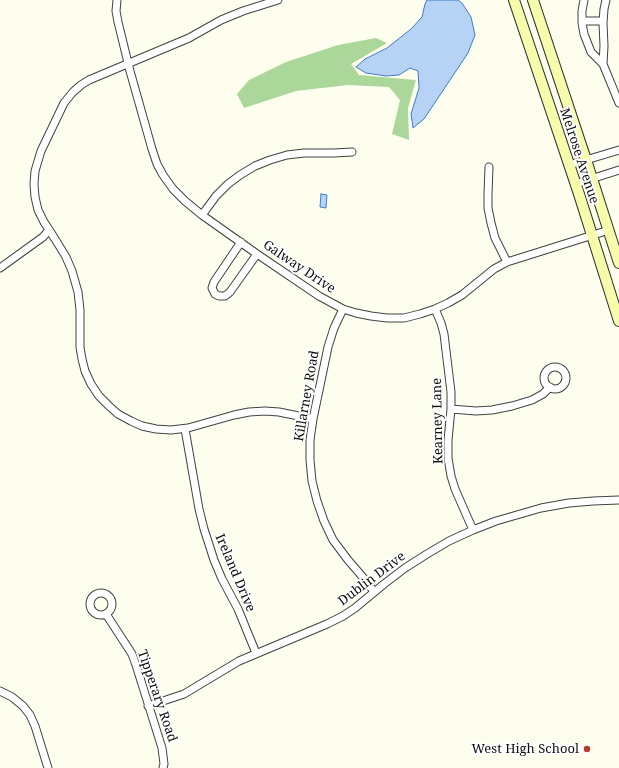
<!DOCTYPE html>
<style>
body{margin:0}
canvas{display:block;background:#fefeef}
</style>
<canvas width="619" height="768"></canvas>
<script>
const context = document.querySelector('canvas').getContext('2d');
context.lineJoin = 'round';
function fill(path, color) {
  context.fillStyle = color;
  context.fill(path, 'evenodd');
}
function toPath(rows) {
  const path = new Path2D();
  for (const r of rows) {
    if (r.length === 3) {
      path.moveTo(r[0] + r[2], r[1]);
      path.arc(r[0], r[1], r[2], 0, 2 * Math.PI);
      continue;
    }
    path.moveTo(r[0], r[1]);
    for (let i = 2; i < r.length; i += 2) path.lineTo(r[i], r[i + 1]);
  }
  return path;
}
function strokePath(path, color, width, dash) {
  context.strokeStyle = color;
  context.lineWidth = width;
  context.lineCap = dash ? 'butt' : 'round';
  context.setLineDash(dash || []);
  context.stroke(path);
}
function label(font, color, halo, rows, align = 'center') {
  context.font = font + ' "Noto Serif",serif';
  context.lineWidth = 4;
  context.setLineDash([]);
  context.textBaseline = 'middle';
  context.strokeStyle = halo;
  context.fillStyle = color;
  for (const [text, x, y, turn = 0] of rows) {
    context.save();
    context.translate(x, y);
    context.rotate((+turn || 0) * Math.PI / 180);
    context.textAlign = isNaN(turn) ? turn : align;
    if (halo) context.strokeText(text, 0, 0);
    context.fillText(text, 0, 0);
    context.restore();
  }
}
fill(toPath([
 [376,38,387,43,351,64,359,75,416,80,408,108,409,140,392,134,400,100,389,87,348,85,296,91,244,108,237,94,249,80,286,62,338,45]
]), '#abd89a');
const water = toPath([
 [427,0,458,0,462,3,471,17,475,35,468,53,424,119,413,128,411,114,419,88,418,71,410,68,399,75,386,76,366,73,356,67,365,59,387,48,411,29,422,17,425,4,427,0],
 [321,194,327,195,326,208,320,207,321,194]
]);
fill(water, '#b6d2f4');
strokePath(water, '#407ac8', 1);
const street = toPath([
 [117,0,116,11,118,22,130,71,152,149,157,164,163,175,173,189,185,201,202,215,257,254,319,296,343,309,356,313,371,316,387,318,404,318,420,314,435,309,448,303,462,295,494,269,507,262,609,230],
 [278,0,243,11,221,20,189,38,89,80,81,85,73,92,64,103,41,151,35,171,34,184,35,197,38,210,44,222,55,239,66,257,72,271,78,292,80,310,80,347,82,359,85,371,91,384,99,396,109,406,118,414,131,421,142,426,156,429,171,430,188,428,234,415,249,412,265,411,279,412,313,419],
 [584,0,582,11,582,23,584,34,591,52,603,64,619,103],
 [582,21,603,21],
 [603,64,604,46,603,23,604,9,606,0],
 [569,165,619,150],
 [489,167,488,194,488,208,491,223,495,238,507,262],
 [575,184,619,170],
 [202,215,216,196,228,184,240,175,255,166,270,160,287,155,304,153,334,153,352,152],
 [241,242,214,282,212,288,215,294,219,296,225,296,230,292,257,254],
 [0,268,43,237,49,230],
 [343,309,334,328,328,347,313,419,310,440,310,460,312,481,317,501,324,521,333,540,348,560,367,582,374,592],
 [435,309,441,323,444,334,451,392,451,409,448,440,448,458,451,476,455,489,473,530],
 [555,378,11],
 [451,409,476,411,492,410,512,406,532,400,543,394,550,387],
 [185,429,199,509,204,529,214,560,222,579,238,609,256,653],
 [101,604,11],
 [106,614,132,654,136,665,162,748,164,764,163,768],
 [0,691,12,697,23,706,30,715,35,726,48,768],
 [148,706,184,694,239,661,327,624,343,616,355,608,384,584,405,568,427,554,449,541,473,530,496,521,541,508,569,503,593,501,619,500]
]);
const secondary = toPath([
 [514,0,579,194,619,321],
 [533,0,586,160,619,263]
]);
strokePath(street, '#414141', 9);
strokePath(secondary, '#303030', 12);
strokePath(street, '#fff', 7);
strokePath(secondary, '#f7fcad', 10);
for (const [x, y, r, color] of [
 [587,749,4,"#b93c2b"]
]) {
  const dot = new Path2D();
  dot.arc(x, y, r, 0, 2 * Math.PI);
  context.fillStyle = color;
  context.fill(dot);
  strokePath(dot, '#fff', 1.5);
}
label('13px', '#0e0e0e', '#fff', [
 ["Melrose Avenue",579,156,72],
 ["Galway Drive",299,267,34],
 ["Killarney Road",307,396,-80],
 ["Kearney Lane",438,421,-91],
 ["Ireland Drive",235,573,67],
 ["Dublin Drive",372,579,-37],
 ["Tipperary Road",157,696,71]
]);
label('13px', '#0e0e0e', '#fff', [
 ["West High School",579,749]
], 'right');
</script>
